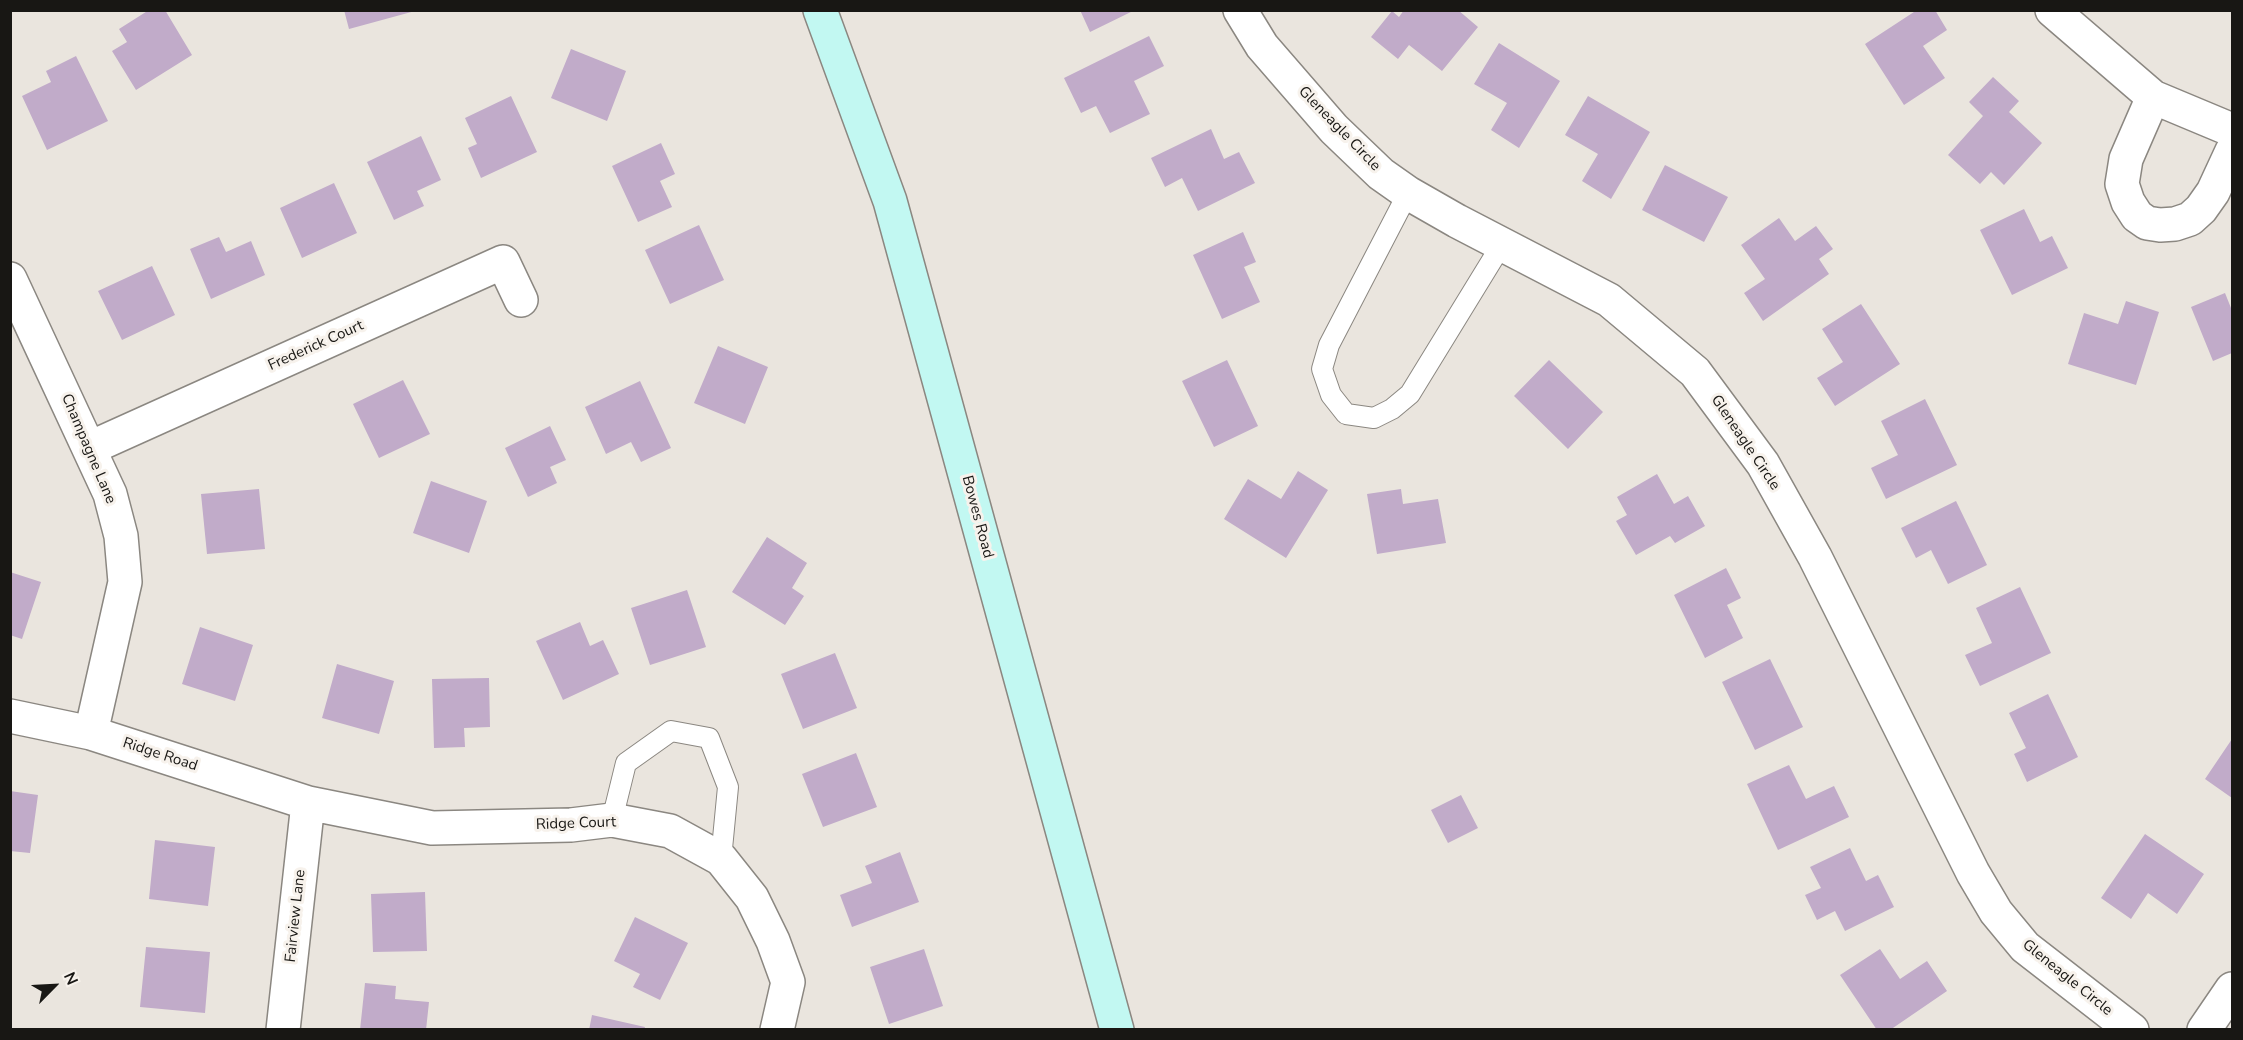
<!DOCTYPE html>
<style>
body{margin:0}
#map{position:relative;width:2243px;height:1040px;overflow:hidden;background:#eae5de;font-family:"Nunito Sans",sans-serif}
canvas{display:block}
.frame{position:absolute;inset:0;border:12px solid #181714;pointer-events:none}
.north{position:absolute;left:24px;top:956px;width:60px;height:60px;-webkit-text-stroke:4px #f7f2ec;paint-order:stroke;rotate:66deg;font-size:16px;font-weight:700;line-height:24px;text-align:center;color:#181714}
.north::after{content:'';display:block;margin:auto;width:21px;height:27px;background:#181714;clip-path:polygon(50% 0,100% 100%,50% 72%,0 100%)}
</style>
<div id="map">
<canvas width="2243" height="1040"></canvas>
<div class="frame"></div>
<div class="north">N</div>
</div>
<script>
const context = document.querySelector('canvas').getContext('2d');
context.lineJoin = 'round';
function fill(path, color) {
  context.fillStyle = color;
  context.fill(path, 'evenodd');
}
function toPath(rows) {
  const path = new Path2D();
  for (const r of rows) {
    path.moveTo(r[0], r[1]);
    for (let i = 2; i < r.length; i += 2) path.lineTo(r[i], r[i + 1]);
  }
  return path;
}
function strokePath(path, color, width, dash) {
  context.strokeStyle = color;
  context.lineWidth = width;
  context.lineCap = dash ? 'butt' : 'round';
  context.setLineDash(dash || []);
  context.stroke(path);
}
function label(font, color, halo, rows, align = 'center') {
  context.font = font + ' "Nunito Sans",sans-serif';
  context.lineWidth = 6;
  context.setLineDash([]);
  context.textBaseline = 'middle';
  context.strokeStyle = halo;
  context.fillStyle = color;
  for (const [text, x, y, turn = 0] of rows) {
    context.save();
    context.translate(x, y);
    context.rotate((+turn || 0) * Math.PI / 180);
    context.textAlign = isNaN(turn) ? turn : align;
    if (halo) context.strokeText(text, 0, 0);
    context.fillText(text, 0, 0);
    context.restore();
  }
}
fill(toPath([
 [149,10,165,10,192,55,136,90,112,51,127,42,119,29],
 [344,10,415,10,415,11,349,29],
 [1080,10,1135,10,1090,32],
 [1404,10,1458,10,1478,27,1442,71,1409,45,1398,59,1371,37,1392,11,1399,17],
 [1917,10,1935,10,1947,30,1923,46,1945,78,1904,105,1865,44],
 [1149,36,1164,66,1134,81,1150,114,1110,133,1096,106,1081,113,1064,78],
 [1499,43,1560,81,1519,148,1491,130,1507,103,1474,84],
 [571,49,626,71,607,121,551,98],
 [76,56,108,121,47,150,22,96,51,82,46,71],
 [1993,77,2019,101,2009,112,2042,143,2004,185,1991,172,1980,184,1948,155,1983,116,1969,102],
 [511,96,537,152,481,178,468,148,477,144,465,118],
 [1588,96,1650,132,1611,199,1582,181,1598,154,1565,135],
 [1211,129,1224,159,1239,152,1255,183,1198,211,1182,178,1165,187,1151,158],
 [421,136,441,180,417,191,424,206,394,220,367,162],
 [661,143,675,174,660,181,672,207,638,222,612,166],
 [1665,165,1728,197,1704,242,1642,210],
 [334,183,357,233,302,258,280,208],
 [2024,209,2040,242,2052,236,2068,268,2012,295,1980,230],
 [1779,218,1795,241,1816,226,1833,249,1819,259,1829,274,1763,321,1744,293,1765,279,1741,245],
 [699,225,724,280,670,304,645,250],
 [1243,232,1256,262,1244,267,1260,302,1222,319,1193,255],
 [219,237,226,252,251,241,265,275,211,299,190,249],
 [152,266,175,315,122,340,98,291],
 [2225,293,2231,308,2232,308,2232,353,2213,361,2191,307],
 [2126,301,2159,312,2136,385,2068,364,2084,313,2118,324],
 [1861,304,1900,364,1835,406,1817,378,1843,362,1822,329],
 [718,346,768,367,745,424,694,403],
 [1227,360,1258,426,1214,447,1182,381],
 [1549,360,1603,412,1568,449,1514,396],
 [403,380,430,434,379,458,353,404],
 [640,381,671,448,641,462,631,442,606,454,585,407],
 [1925,399,1957,465,1886,499,1871,468,1898,455,1881,421],
 [550,426,566,460,550,467,557,483,528,497,505,448],
 [1298,471,1328,490,1286,558,1224,519,1248,479,1281,499],
 [1657,474,1674,504,1688,496,1705,526,1675,543,1670,536,1636,555,1616,521,1627,515,1617,497],
 [431,481,487,501,469,553,413,533],
 [259,489,265,549,207,554,201,494],
 [1401,489,1403,504,1438,499,1446,543,1377,554,1367,494],
 [1956,501,1987,565,1948,584,1931,550,1916,558,1901,528],
 [767,537,807,563,792,588,804,596,785,625,732,592],
 [1726,568,1741,598,1727,605,1743,638,1705,658,1674,595],
 [10,572,41,582,22,639,10,635],
 [2020,587,2051,653,1980,686,1965,655,1992,643,1976,608],
 [687,590,706,647,650,665,631,608],
 [580,622,590,646,603,640,619,674,563,700,536,641],
 [200,627,253,645,235,701,182,684],
 [835,653,857,708,803,729,781,674],
 [1770,659,1803,727,1755,750,1722,682],
 [337,664,394,681,379,734,322,718],
 [489,678,490,727,464,728,465,747,434,748,432,679],
 [2048,694,2078,757,2027,782,2014,754,2026,748,2009,713],
 [2232,739,2232,798,2205,779],
 [856,753,877,807,823,827,802,774],
 [1789,765,1806,799,1834,786,1849,817,1778,850,1747,784],
 [10,791,38,795,30,853,10,851],
 [1461,795,1478,828,1448,843,1431,810],
 [2145,834,2204,874,2177,914,2148,893,2131,919,2101,898],
 [155,840,215,847,208,906,149,899],
 [1850,848,1866,881,1878,875,1894,907,1845,931,1835,911,1817,920,1805,895,1821,888,1810,867],
 [900,852,919,902,852,927,840,895,872,883,865,866],
 [425,892,427,951,373,952,371,894],
 [635,917,688,943,660,1000,633,987,640,974,614,961],
 [146,947,210,952,205,1013,140,1007],
 [924,949,943,1006,889,1024,870,967],
 [1880,949,1900,979,1927,961,1947,991,1890,1030,1877,1030,1840,975],
 [365,983,396,986,395,999,429,1002,426,1030,360,1030],
 [592,1015,645,1027,644,1030,589,1030]
]), '#c1abc9');
const service = toPath([
 [1408,193,1329,345,1322,369,1331,395,1346,414,1374,418,1392,409,1410,394,1502,244],
 [612,820,626,763,671,731,709,738,728,787,721,859]
]);
const minor = toPath([
 [1240,10,1262,46,1334,129,1381,174,1408,193,1457,221,1609,300,1695,372,1763,464,1815,557,1973,873,1996,912,2025,947,2132,1030],
 [2052,10,2153,97,2232,130],
 [2153,97,2126,159,2122,184,2128,202,2137,216,2147,223,2160,225,2175,224,2190,219,2201,209,2213,192,2232,151],
 [10,279,110,494,121,536,125,582,91,733],
 [90,448,503,262,521,300],
 [10,716,91,733,308,803,432,828,571,825,612,820,670,831,721,859,752,898,773,941,788,982,777,1030],
 [283,1030,308,803],
 [2204,1030,2232,989]
]);
const secondary = toPath([
 [820,10,890,201,1117,1030]
]);
strokePath(service, '#8b8781', 22);
strokePath(minor, '#8b8781', 36);
strokePath(secondary, '#8b8781', 36);
strokePath(service, '#fff', 20);
strokePath(minor, '#fff', 33);
strokePath(secondary, '#c2f8f2', 33);
label('15px', '#181714', '#f7f2ec', [
 ["Gleneagle Circle",1339,129,46],
 ["Frederick Court",316,346,-24],
 ["Gleneagle Circle",1745,443,56],
 ["Champagne Lane",88,449,67],
 ["Bowes Road",977,517,75],
 ["Ridge Road",160,755,18],
 ["Ridge Court",576,824,-2],
 ["Fairview Lane",296,916,-84],
 ["Gleneagle Circle",2067,978,39]
]);
</script>
